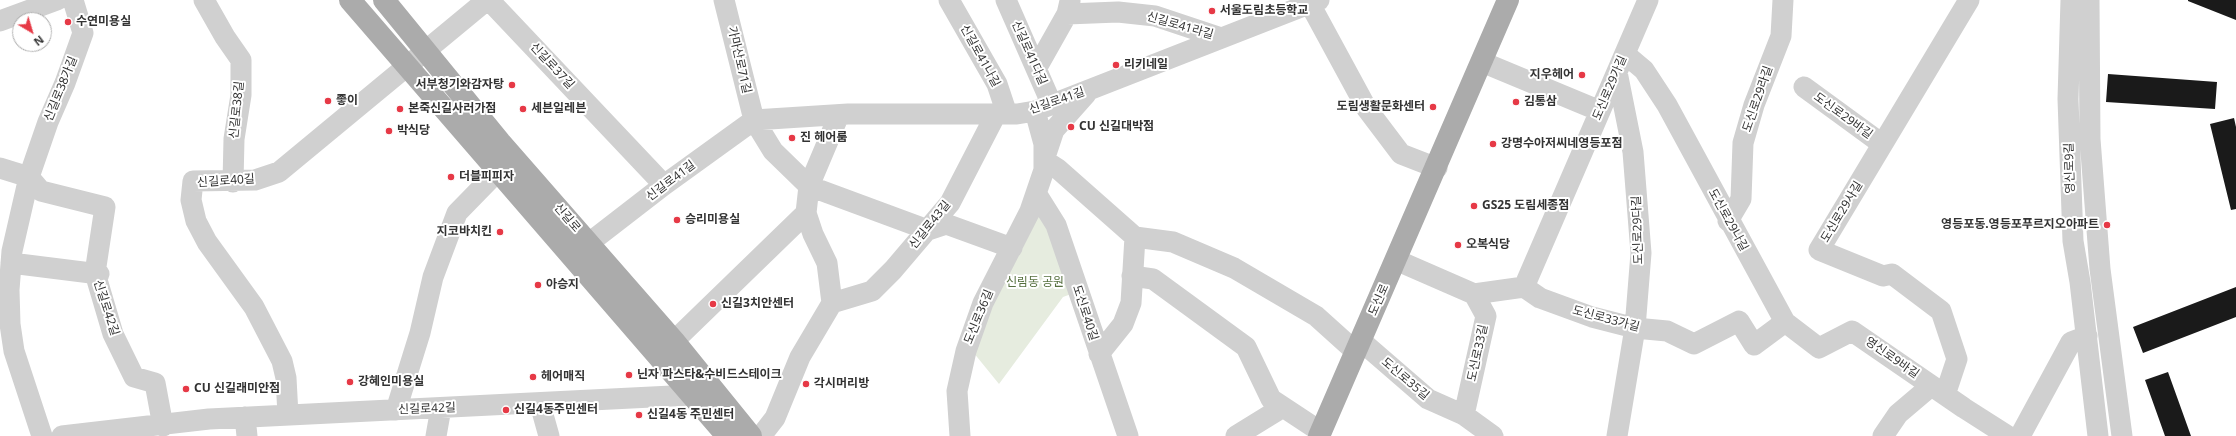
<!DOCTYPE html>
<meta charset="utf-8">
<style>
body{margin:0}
#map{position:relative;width:2236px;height:436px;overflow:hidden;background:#fff;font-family:"Noto Sans",sans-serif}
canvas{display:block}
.north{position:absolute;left:12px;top:12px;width:40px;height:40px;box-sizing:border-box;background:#fff;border:1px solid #adadad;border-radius:50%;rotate:142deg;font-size:11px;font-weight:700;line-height:16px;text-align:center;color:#333}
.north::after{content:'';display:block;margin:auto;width:14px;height:18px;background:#e63946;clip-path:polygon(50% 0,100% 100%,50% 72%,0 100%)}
</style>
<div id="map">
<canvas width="2236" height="436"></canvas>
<div class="north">N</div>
</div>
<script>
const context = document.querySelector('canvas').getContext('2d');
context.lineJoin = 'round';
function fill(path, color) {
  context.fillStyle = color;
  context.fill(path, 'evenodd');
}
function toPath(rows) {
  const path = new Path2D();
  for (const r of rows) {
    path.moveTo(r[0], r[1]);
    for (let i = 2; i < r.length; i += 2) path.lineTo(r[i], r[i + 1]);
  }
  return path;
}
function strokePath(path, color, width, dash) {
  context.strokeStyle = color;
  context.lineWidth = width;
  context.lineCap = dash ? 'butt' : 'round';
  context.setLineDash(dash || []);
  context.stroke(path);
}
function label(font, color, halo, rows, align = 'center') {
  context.font = font + ' "Noto Sans","Noto Sans KR",sans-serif';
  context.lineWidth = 4;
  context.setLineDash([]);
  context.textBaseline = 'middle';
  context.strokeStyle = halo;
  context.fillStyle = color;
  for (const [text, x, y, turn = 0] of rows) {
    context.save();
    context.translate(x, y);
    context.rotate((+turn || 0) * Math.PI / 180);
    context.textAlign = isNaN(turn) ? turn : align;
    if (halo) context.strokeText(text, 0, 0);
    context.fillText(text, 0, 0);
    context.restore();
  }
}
fill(toPath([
 [1037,203,1074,293,1063,297,999,384,973,352]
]), '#e6ecdf');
fill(toPath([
 [2236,0,2236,20,2188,1,2188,0],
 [2108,74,2217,82,2215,109,2106,102],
 [2234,118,2236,127,2236,209,2231,210,2210,124],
 [2236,287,2236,317,2143,353,2133,327],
 [2168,372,2191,436,2165,436,2145,380]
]), '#1a1a1a');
strokePath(toPath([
 [204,0,225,37,241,60,241,95,234,139,233,182],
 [489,0,664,185],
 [724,0,754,120,773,151,809,186,928,230,946,224,1012,248],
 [949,0,997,84,1007,114],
 [1006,0,1052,105],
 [2071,0,2068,99,2073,241,2080,282,2098,436],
 [2089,0,2090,139,2100,269,2122,436],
 [1310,4,1367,109,1401,154,1437,168],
 [1067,14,1118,12,1155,16,1221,38],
 [0,21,57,0],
 [1625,54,1644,70,1667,105,1785,322,1819,348,1852,331,1964,408,2008,436],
 [1482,62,1600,111],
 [1036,69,1067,14,1070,1],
 [1617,72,1633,152,1641,253,1635,328,1617,436],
 [1804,87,1882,144],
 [1035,111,1044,144,1044,160,1058,169,1135,237,1173,242,1234,268,1316,316,1356,352],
 [0,168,29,177,41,191,105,207,95,273,113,334,134,377,155,383,163,426],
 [1036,193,1056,225,1128,436],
 [1728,221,1741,199,1743,143,1754,105,1781,36,1783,0],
 [589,243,664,185,754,120,848,114,1017,114,1035,111,1319,0],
 [1396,260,1474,294,1524,287],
 [11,263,99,274],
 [1132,276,1153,279,1246,347,1271,399,1321,432],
 [1524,287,1648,0],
 [1524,287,1540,298,1592,317,1635,328,1667,331,1694,344,1739,321,1754,345,1785,322],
 [832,303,872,291,893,270,950,203,996,114],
 [674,341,806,213],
 [1361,341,1428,399,1464,415,1493,436],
 [1099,354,1123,324,1131,303,1135,237],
 [1945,395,1957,359,1941,311,1892,274,1883,276,1819,250,1969,0],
 [540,404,549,436],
 [396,410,420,333,433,277,457,213,497,172],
 [288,415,286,378,282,361,254,307,207,242,196,221,191,200,193,181,255,180,279,172,487,0],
 [1464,415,1486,316,1474,294],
 [245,417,247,436],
 [42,436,14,351,10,324,9,290,12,251,29,177,48,122,65,83,83,33,73,0],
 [62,436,209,419,692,395],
 [436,436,441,408],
 [761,436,775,418,800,357,832,303,827,263,813,234,806,213,809,186,839,115],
 [960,436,957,391,966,351,983,303,1030,211,1044,170,1044,160,1054,130,1086,94],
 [1236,436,1283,407],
 [1883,436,1898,414,1931,386],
 [2020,436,2071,342,2087,336]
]), '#d0d0d0', 21);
strokePath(toPath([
 [350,0,727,436],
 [384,0,500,142,674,341,751,436],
 [1319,436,1508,0]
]), '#ababab', 22);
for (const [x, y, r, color] of [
 [1212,11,4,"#e63946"],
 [68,22,4,"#e63946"],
 [1116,65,4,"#e63946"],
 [1582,75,4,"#e63946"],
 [512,85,4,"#e63946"],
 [328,101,4,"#e63946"],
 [1516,102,4,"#e63946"],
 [1433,107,4,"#e63946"],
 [400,109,4,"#e63946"],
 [523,109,4,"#e63946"],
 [1071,127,4,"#e63946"],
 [389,131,4,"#e63946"],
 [792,138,4,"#e63946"],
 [1493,144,4,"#e63946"],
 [451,177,4,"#e63946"],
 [1474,206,4,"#e63946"],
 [677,220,4,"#e63946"],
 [2107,225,4,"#e63946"],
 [500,232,4,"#e63946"],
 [1458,245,4,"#e63946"],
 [538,285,4,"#e63946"],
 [713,304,4,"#e63946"],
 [629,375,4,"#e63946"],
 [533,377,4,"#e63946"],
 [350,382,4,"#e63946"],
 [806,384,4,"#e63946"],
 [186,389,4,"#e63946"],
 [506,410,4,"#e63946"],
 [639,415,4,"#e63946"]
]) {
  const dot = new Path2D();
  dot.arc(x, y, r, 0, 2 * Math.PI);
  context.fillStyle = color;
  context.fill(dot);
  strokePath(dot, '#fff', 1.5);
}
label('bold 12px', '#333', '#fff', [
 ["서울도림초등학교",1220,11],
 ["수연미용실",76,22],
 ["리키네일",1124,65],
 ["지우헤어",1574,75,"right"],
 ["서부청기와감자탕",504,85,"right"],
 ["좋이",336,101],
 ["김통삼",1524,102],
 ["도림생활문화센터",1425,107,"right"],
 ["본죽신길사러가점",408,109],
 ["세븐일레븐",531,109],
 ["CU 신길대박점",1079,127],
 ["박식당",397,131],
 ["진 헤어룸",800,138],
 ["강명수아저씨네영등포점",1501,144],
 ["더블피피자",459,177],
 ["GS25 도림세종점",1482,206],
 ["승리미용실",685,220],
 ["영등포동.영등포푸르지오아파트",2099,225,"right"],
 ["지코바치킨",492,232,"right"],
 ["오복식당",1466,245],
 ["아승지",546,285],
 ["신길3치안센터",721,304],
 ["닌자 파스타&수비드스테이크",637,375],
 ["헤어매직",541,377],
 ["강혜인미용실",358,382],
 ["각시머리방",814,384],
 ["CU 신길래미안점",194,389],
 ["신길4동주민센터",514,410],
 ["신길4동 주민센터",647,415]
], 'left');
label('12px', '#333', '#fff', [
 ["신길로41라길",1180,26,16],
 ["신길로41다길",1029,53,66],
 ["신길로41나길",980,56,61],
 ["가마산로71길",739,60,77],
 ["신길로37길",552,66,47],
 ["도신로29가길",1610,88,-67],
 ["신길로38가길",61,89,-68],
 ["도신로29라길",1758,99,-71],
 ["신길로41길",1057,101,-19],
 ["신길로38길",237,110,-84],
 ["도신로29바길",1843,116,36],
 ["영신로9길",2070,168,-92],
 ["신길로40길",226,181,-4],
 ["신길로41길",671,181,-37],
 ["도신로29사길",1842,212,-59],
 ["신길로",567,218,49],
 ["도신로29나길",1728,220,61],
 ["신길로43길",930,225,-51],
 ["도신로29다길",1638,230,-92],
 ["도신로",1379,300,-66],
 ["신길로42길",106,308,72],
 ["도신로40길",1085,313,72],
 ["도신로36길",979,317,-68],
 ["도신로33가길",1606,319,15],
 ["도신로33길",1478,353,-78],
 ["영신로9바길",1892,358,35],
 ["도신로35길",1405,379,40],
 ["신길로42길",427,409,-2]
]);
label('12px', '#56703f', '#fff', [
 ["신림동 공원",1035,283]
]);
</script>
